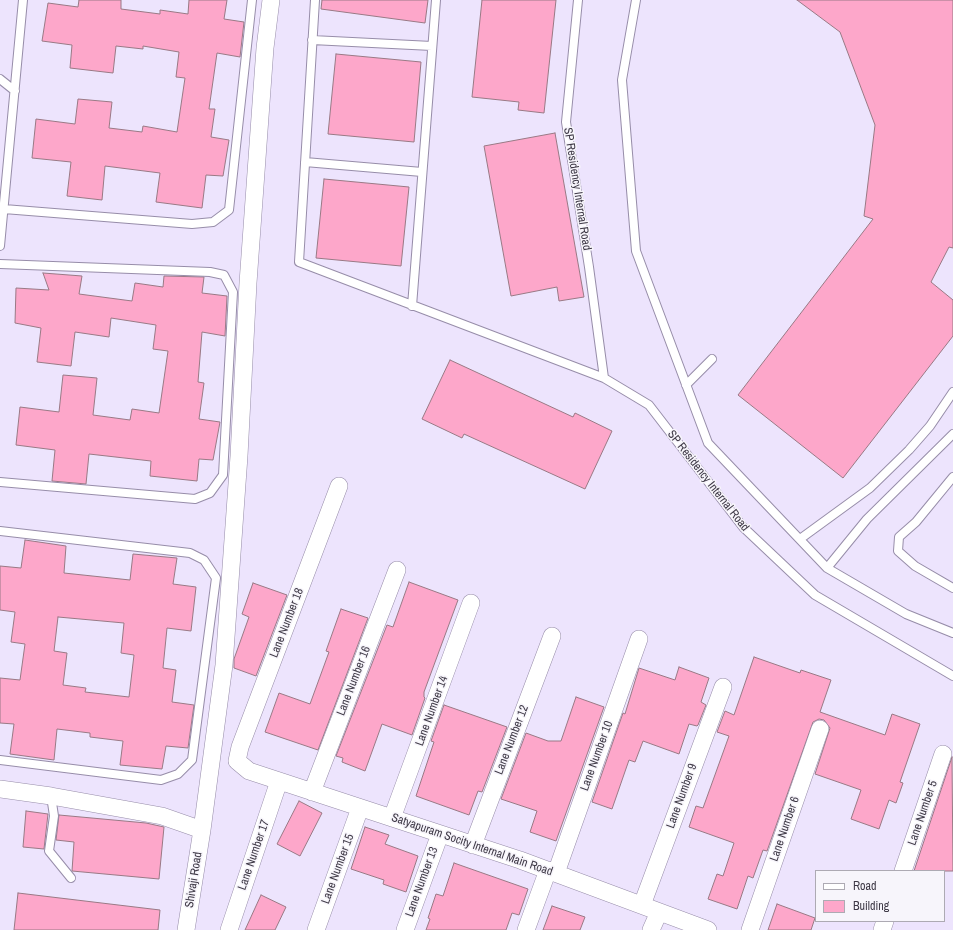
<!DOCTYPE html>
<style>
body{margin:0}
#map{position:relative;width:953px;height:930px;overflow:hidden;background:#ede4fd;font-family:"Archivo Narrow",sans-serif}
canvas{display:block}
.legend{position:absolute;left:815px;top:870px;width:130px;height:52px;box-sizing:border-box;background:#f7f5fb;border:1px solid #adaab3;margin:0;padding:5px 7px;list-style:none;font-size:12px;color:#3e3946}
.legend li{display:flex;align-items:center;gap:8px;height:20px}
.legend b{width:20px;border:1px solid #adaab3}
</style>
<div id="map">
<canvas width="953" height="930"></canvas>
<ul class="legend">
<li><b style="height:5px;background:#fff"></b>Road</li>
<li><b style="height:11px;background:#fda7ca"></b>Building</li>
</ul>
</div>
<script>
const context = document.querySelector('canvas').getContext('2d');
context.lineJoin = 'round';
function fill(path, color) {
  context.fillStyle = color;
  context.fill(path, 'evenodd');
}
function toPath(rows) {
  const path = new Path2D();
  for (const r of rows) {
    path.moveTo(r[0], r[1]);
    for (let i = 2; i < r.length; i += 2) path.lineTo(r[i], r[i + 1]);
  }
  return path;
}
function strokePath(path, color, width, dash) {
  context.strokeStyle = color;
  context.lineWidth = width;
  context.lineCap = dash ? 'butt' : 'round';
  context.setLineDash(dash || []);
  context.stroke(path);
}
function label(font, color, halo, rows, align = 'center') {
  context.font = font + ' "Archivo Narrow",sans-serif';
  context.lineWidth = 3;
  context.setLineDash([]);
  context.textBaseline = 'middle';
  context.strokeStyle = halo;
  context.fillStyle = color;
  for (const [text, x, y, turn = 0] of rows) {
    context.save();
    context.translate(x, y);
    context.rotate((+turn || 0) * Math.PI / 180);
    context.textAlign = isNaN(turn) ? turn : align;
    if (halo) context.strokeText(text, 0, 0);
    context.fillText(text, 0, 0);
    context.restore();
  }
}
const building = toPath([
 [79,0,121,0,121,9,160,14,160,10,188,14,189,0,227,0,224,19,244,22,240,57,217,53,209,109,215,109,211,137,229,140,223,176,206,175,202,208,156,202,160,173,105,166,102,200,67,196,71,162,32,158,36,119,75,124,78,99,112,102,109,128,142,132,143,126,177,132,185,78,176,77,179,52,143,46,143,49,116,46,113,73,70,68,72,45,42,41,48,3,78,7,79,0],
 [322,0,428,0,425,23,321,9,322,0],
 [482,0,556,0,544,113,518,110,519,102,472,97,482,0],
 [797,0,953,0,953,248,949,247,931,282,953,300,953,336,843,478,738,395,873,219,864,216,875,125,840,32,797,0],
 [336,54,421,62,414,142,328,134,336,54],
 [555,133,584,297,559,301,557,287,511,296,484,146,555,133],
 [324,179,409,187,401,266,316,258,324,179],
 [43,273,82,276,79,294,132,301,135,283,163,287,164,276,204,277,202,293,227,296,225,336,202,332,198,382,204,383,199,419,220,422,213,460,199,459,197,481,150,476,151,461,89,454,86,484,52,481,55,450,16,445,20,407,59,412,63,375,97,378,93,415,130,420,132,409,159,413,168,351,153,349,156,325,111,318,109,337,75,332,71,366,37,362,41,328,15,323,16,288,49,290,43,273],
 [450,360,573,417,575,413,612,431,585,489,464,434,462,438,422,419,450,360],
 [25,540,66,546,64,573,130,580,133,554,177,558,173,584,196,587,191,631,167,628,163,668,176,670,172,702,194,705,188,748,166,746,162,769,120,765,123,741,90,737,90,733,57,729,54,760,10,754,14,724,0,723,0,678,20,680,25,644,11,642,15,612,0,610,0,566,21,568,25,540],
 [58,617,124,623,121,653,134,655,129,697,85,692,86,688,63,685,67,653,54,651,58,617],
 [409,582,458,600,424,692,424,697,425,698,412,735,382,724,365,771,342,762,343,758,336,756,387,625,393,627,409,582],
 [253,583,287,595,256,676,234,668,234,659,249,617,242,614,253,583],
 [341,609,368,618,318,750,265,732,279,693,310,704,329,652,326,651,341,609],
 [754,657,800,673,801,670,831,680,820,712,885,735,892,714,920,724,900,782,903,783,896,803,889,800,879,829,851,819,861,790,815,774,830,728,824,720,819,719,813,722,767,851,763,850,753,878,748,876,737,909,708,899,717,874,723,876,734,843,689,827,696,806,703,808,729,736,717,732,725,711,734,715,754,657],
 [679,667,709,678,701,702,706,705,698,725,697,726,689,724,679,754,643,741,635,762,629,760,612,809,592,802,623,713,625,714,639,668,675,680,679,667],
 [576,697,604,707,556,841,530,832,537,811,501,799,526,733,548,741,561,741,576,697],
 [444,705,507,727,482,792,478,791,469,815,416,796,434,742,431,741,444,705],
 [952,757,953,871,914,871,952,757],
 [299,801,322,813,300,856,277,844,299,801],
 [26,811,48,814,44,849,23,847,26,811],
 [59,815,146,823,164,827,159,879,72,871,74,842,56,840,59,815],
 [365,827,389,835,385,844,418,856,406,892,383,884,384,880,351,869,365,827],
 [454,863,528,889,519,915,512,913,506,930,426,930,430,919,428,918,436,894,443,896,454,863],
 [18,893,160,910,158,930,14,930,18,893],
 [261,895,286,907,275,930,245,930,261,895],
 [777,904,815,918,811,930,768,930,777,904],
 [552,906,585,917,580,930,543,930,552,906]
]);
fill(building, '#fda7ca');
strokePath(building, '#997985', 1);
const lane = toPath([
 [315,0,299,262,604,378,649,405,743,527,815,595,953,676],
 [578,0,566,122,589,267,604,378],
 [636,0,622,80,636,251,708,443,827,568,906,614,953,633],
 [312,40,432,46],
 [0,79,15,91],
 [305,162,422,172],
 [4,209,192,224,213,222,229,210,252,0],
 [0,246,23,0],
 [0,264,210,272,224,275,233,292,223,475,210,493,195,499,0,482],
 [412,306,436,0],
 [686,385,712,359],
 [953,477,916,522,899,537,898,551,915,566,953,588],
 [0,531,190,553,204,560,216,578,192,760,178,774,161,780,0,760],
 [800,539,870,488,909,450,930,426,953,392],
 [827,568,867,519,953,434],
 [51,796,54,816,49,851,71,878]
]);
const street = toPath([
 [339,486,240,747,237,761,249,771,520,860,708,930],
 [0,789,51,796,162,816,202,830],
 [312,792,397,570],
 [392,818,471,603],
 [473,845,552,636],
 [903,871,943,754],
 [556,873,639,639],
 [642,905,723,687],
 [186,930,202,830,224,665,239,456,248,283,265,48,271,0],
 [229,930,279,781],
 [316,930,360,808],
 [405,930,440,834],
 [526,930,548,870],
 [651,930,659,912],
 [750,930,820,729],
 [882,930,885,921]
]);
strokePath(lane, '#978da9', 10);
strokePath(street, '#978da9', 18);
strokePath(lane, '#fff', 8);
strokePath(street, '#fff', 17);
label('12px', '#3e3946', '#f7f5fb', [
 ["SP Residency Internal Road",577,189,81],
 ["SP Residency Internal Road",708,481,52],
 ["Lane Number 18",287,623,-69],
 ["Lane Number 16",354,681,-69],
 ["Lane Number 14",432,711,-70],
 ["Lane Number 12",512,740,-69],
 ["Lane Number 10",597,756,-70],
 ["Lane Number 9",682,796,-70],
 ["Lane Number 5",923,813,-71],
 ["Lane Number 6",785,829,-71],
 ["Satyapuram Socity Internal Main Road",472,845,19],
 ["Lane Number 17",254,855,-71],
 ["Lane Number 15",338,869,-70],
 ["Shivaji Road",194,880,-81],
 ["Lane Number 13",422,882,-70]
]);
</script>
